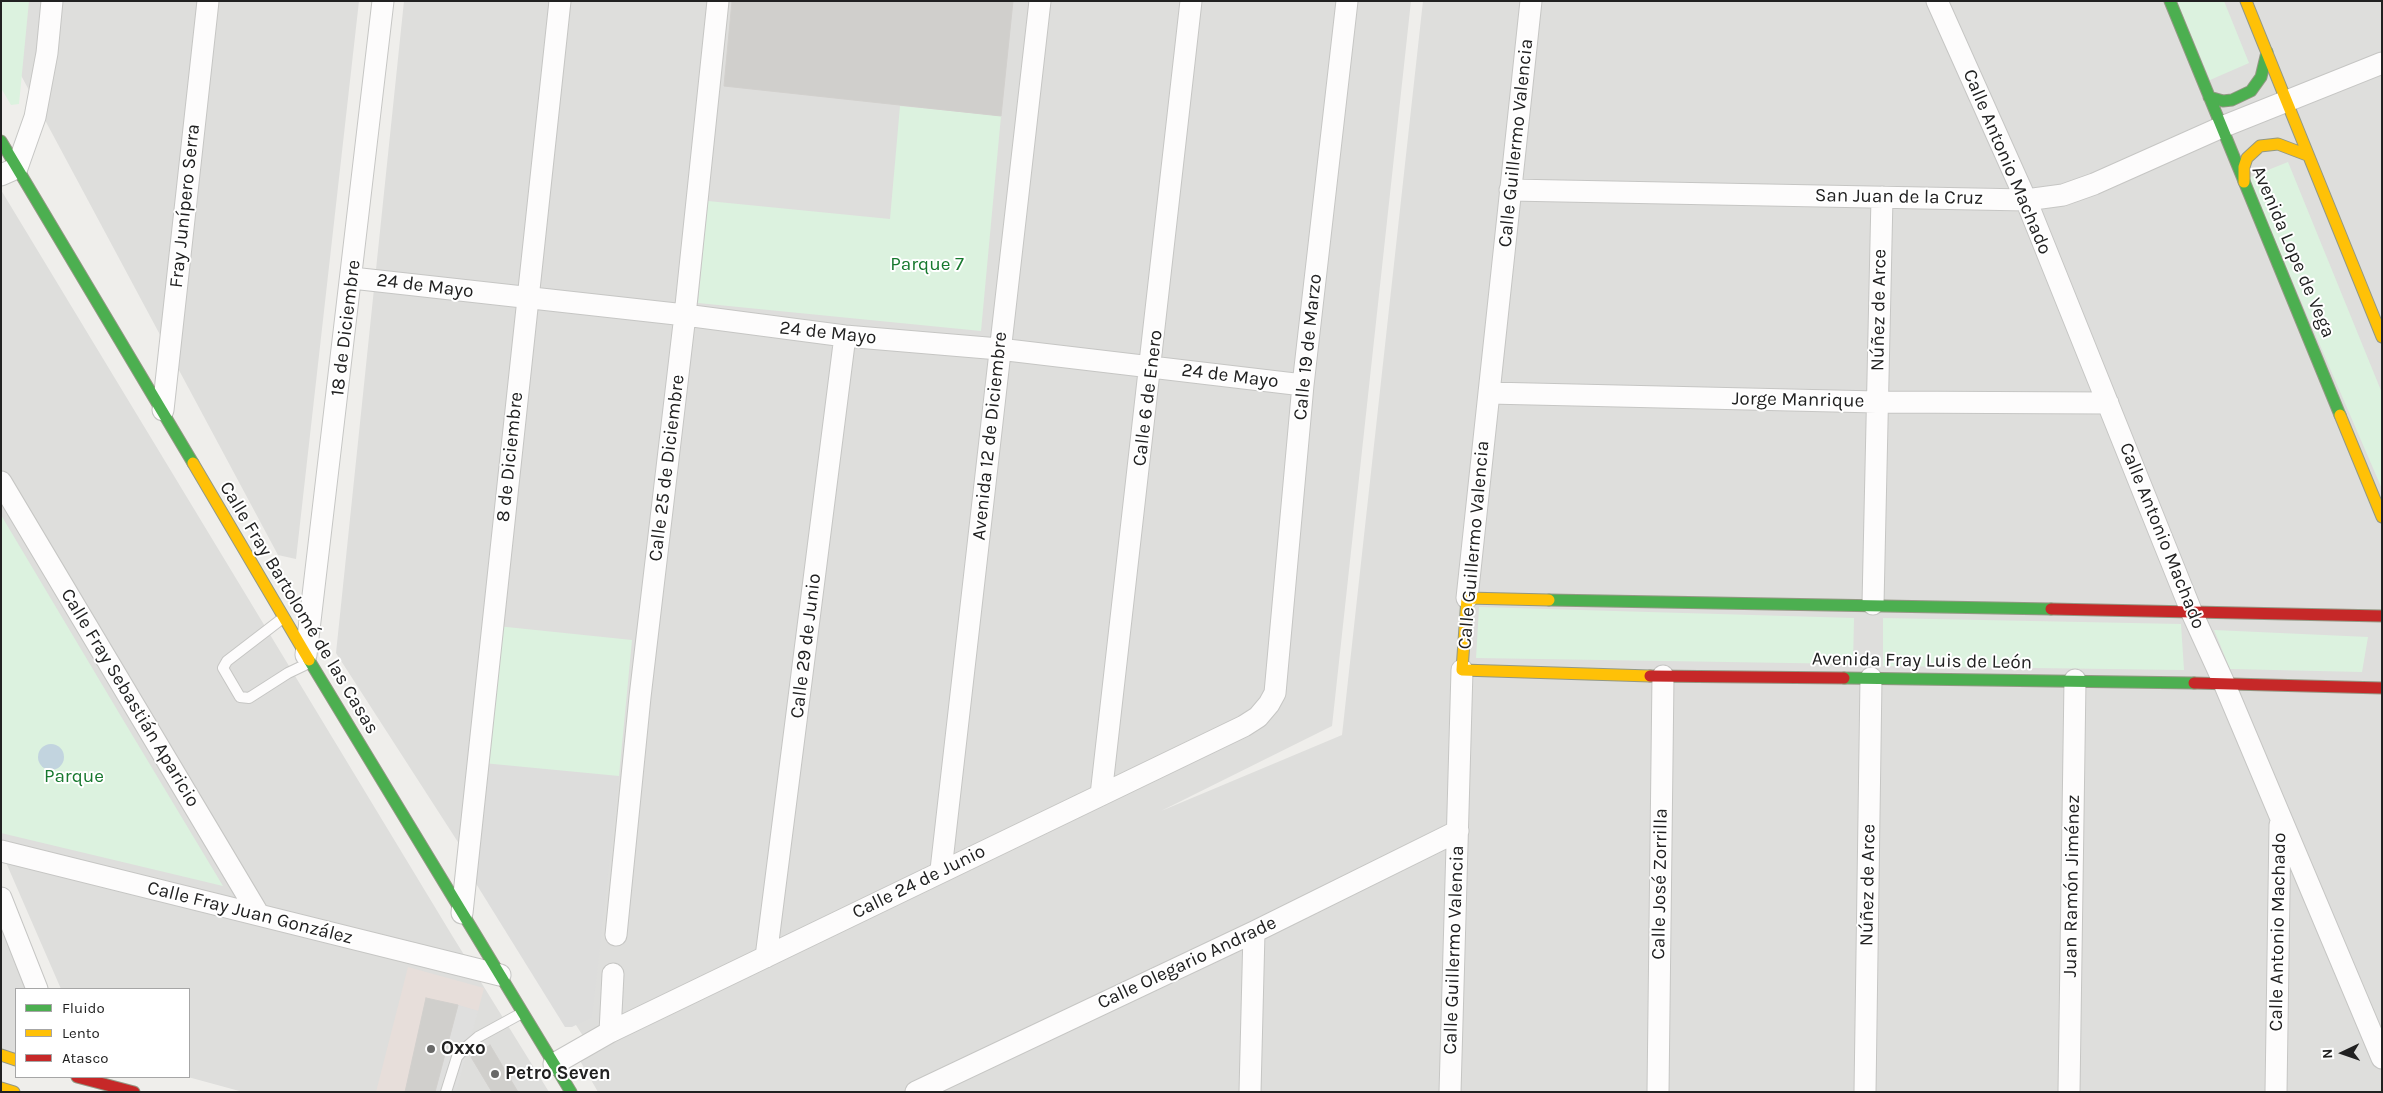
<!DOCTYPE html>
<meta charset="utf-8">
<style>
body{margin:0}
#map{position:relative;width:2383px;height:1093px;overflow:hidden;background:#efeeeb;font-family:Karla,sans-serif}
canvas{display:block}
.frame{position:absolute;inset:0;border:2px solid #212121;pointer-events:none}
.legend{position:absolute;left:15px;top:988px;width:175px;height:90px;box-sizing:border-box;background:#fff;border:1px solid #a6a6a6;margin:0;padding:6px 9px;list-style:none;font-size:15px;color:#212121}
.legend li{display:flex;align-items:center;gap:10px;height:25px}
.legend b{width:25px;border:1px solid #a6a6a6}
.north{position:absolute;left:2318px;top:1028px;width:50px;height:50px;-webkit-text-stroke:4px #fff;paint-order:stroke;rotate:267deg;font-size:14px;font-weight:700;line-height:20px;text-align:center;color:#212121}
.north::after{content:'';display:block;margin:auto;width:18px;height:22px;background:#212121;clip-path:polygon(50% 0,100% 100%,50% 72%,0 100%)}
</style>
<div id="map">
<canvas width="2383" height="1093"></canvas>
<div class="frame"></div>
<ul class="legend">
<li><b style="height:6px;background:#4caf50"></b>Fluido</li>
<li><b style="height:6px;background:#ffc107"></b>Lento</li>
<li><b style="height:6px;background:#c62828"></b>Atasco</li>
</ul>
<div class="north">N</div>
</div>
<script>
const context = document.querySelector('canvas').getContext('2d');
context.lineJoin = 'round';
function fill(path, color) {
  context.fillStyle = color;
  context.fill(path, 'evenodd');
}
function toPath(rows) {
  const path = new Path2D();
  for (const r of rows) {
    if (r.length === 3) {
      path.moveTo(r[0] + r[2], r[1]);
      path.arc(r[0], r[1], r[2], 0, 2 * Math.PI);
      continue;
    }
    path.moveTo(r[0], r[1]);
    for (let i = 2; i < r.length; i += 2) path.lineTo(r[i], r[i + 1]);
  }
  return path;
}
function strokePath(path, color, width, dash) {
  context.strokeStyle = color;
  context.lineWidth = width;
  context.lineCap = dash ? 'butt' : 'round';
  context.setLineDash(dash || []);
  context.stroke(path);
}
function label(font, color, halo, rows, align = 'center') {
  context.font = font + ' Karla,sans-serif';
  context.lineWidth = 4;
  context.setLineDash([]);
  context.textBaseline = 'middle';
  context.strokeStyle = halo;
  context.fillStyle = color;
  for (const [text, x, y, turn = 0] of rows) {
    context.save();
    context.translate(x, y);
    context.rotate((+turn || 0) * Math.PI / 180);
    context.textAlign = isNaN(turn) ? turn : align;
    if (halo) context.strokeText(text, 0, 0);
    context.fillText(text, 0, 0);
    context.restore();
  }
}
fill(toPath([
 [1,1,359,1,296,559,278,555,1,38],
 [404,1,1411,1,1332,726,1161,811,1342,735,1423,1,2382,1,2382,1092,598,1092,579,1059,594,1053,336,653],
 [1,190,453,937,549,1092,243,1092,188,1077,189,989,61,989,1,851],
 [1,887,45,989,16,989,16,1056,1,1052]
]), '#dededc');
fill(toPath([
 [408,967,484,988,478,1011,458,1005,405,1092,376,1092]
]), '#e7deda');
fill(toPath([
 [483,763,619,776,592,1017,572,1027,565,1027,475,882]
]), '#dddddc');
fill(toPath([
 [1,1,29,1,19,104,11,105,1,88],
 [2177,1,2224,1,2249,63,2210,80],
 [900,106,1001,116,981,331,698,303,708,201,890,219],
 [2288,162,2382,393,2382,489,2248,178],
 [1,515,122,718,223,886,1,833],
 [1479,607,1854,618,1853,664,1476,658],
 [1883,618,2181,624,2184,670,1883,666],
 [497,626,632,640,619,776,483,763],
 [2214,630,2368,637,2362,672,2230,669]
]), '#dcf2df');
fill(toPath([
 [458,1005,478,1011,456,1092,435,1092]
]), '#dfdfde');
fill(toPath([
 [51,757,13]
]), '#c2d4df');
const building = toPath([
 [732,1,1013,1,1001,116,724,86,732,1],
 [426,998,458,1005,435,1092,405,1092,426,998],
 [490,1045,518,1092,492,1092,471,1057,490,1045]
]);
fill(building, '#d0cfcc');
strokePath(building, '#d2d0cd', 1);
const lane = toPath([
 [283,618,227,661,223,668,240,697,249,698,288,673,309,663],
 [446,1092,457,1057,465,1048,478,1037,522,1013]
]);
const street = toPath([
 [1937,1,2026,200,2192,613,2224,683,2382,1058],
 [1,175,17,168,35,117,47,53,52,1],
 [1510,190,2026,200,2063,195,2094,184,2222,127,2382,63],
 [352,278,685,315,845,336,999,349,1303,385],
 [1489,393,1877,402,2108,403],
 [163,410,208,1],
 [1,482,259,915],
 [1467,598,1531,1],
 [1873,604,1882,197],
 [306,655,383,1],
 [1101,795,1191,1],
 [1,851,500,975],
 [941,870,1040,1],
 [1,898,37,989],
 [462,913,560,1],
 [616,935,640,697,685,315,718,1],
 [766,957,845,336],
 [610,1032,613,974],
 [554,1064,610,1032,1244,726,1258,717,1269,704,1275,693,1303,385,1347,1],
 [916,1092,1254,932,1458,831],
 [1250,1092,1254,932],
 [1450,1092,1462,670],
 [1658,1092,1663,676],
 [1865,1092,1871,678],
 [2069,1092,2075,680],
 [2276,1092,2280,825]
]);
const fast = toPath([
 [2170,1,2340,415],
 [2209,97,2223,101,2232,100,2251,91,2261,77,2267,52],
 [1,141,193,463],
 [1549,600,2051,609],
 [309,660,571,1092],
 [1844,678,2194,683]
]);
const slow = toPath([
 [2246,1,2382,337],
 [2244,182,2244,167,2247,158,2260,146,2278,144,2307,155],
 [2340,415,2382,517],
 [193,463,309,660],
 [1549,600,1467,598,1462,670,1650,676],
 [1,1055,16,1060],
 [1,1088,14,1092]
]);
const jam = toPath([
 [2051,609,2382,616],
 [1650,676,1844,678],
 [2194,683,2382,688],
 [77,1077,134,1092]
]);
strokePath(lane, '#c6c6c4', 12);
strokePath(street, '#c6c6c4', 23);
strokePath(fast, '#939884', 13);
strokePath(slow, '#939884', 13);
strokePath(jam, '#939884', 13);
strokePath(lane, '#fdfcfc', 10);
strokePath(street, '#fdfcfc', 21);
strokePath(fast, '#4caf50', 11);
strokePath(slow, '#ffc107', 11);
strokePath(jam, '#c62828', 11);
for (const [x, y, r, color] of [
 [431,1049,5,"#696968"],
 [495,1074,5,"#696968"]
]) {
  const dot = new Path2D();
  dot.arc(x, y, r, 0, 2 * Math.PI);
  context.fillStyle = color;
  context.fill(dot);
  strokePath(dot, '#fff', 2);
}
label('19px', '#212121', '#fff', [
 ["Calle Guillermo Valencia",1516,143,-84],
 ["Calle Antonio Machado",2007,162,67],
 ["San Juan de la Cruz",1899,197,1],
 ["Fray Junípero Serra",185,206,-84],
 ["Avenida Lope de Vega",2293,252,67],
 ["24 de Mayo",425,286,7],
 ["Núñez de Arce",1879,310,-89],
 ["18 de Diciembre",346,328,-83],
 ["24 de Mayo",828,333,6],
 ["Calle 19 de Marzo",1308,347,-84],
 ["24 de Mayo",1230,376,7],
 ["Calle 6 de Enero",1148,398,-83],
 ["Jorge Manrique",1798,400,1],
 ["Avenida 12 de Diciembre",990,436,-84],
 ["8 de Diciembre",510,457,-84],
 ["Calle 25 de Diciembre",667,468,-83],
 ["Calle Antonio Machado",2162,536,68],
 ["Calle Guillermo Valencia",1474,545,-85],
 ["Calle Fray Bartolomé de las Casas",299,608,59],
 ["Calle 29 de Junio",806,646,-83],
 ["Avenida Fray Luis de León",1922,661,1],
 ["Calle Fray Sebastián Aparicio",130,698,59],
 ["Calle 24 de Junio",919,882,-26],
 ["Calle José Zorrilla",1660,884,-89],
 ["Núñez de Arce",1868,885,-89],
 ["Juan Ramón Jiménez",2072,886,-89],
 ["Calle Fray Juan González",250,913,14],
 ["Calle Antonio Machado",2278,932,-89],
 ["Calle Guillermo Valencia",1454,950,-88],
 ["Calle Olegario Andrade",1187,963,-25]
]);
label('19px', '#17782e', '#fff', [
 ["Parque 7",927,265],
 ["Parque",74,777]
]);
label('bold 19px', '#212121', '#fff', [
 ["Oxxo",441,1049],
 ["Petro Seven",505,1074]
], 'left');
</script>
